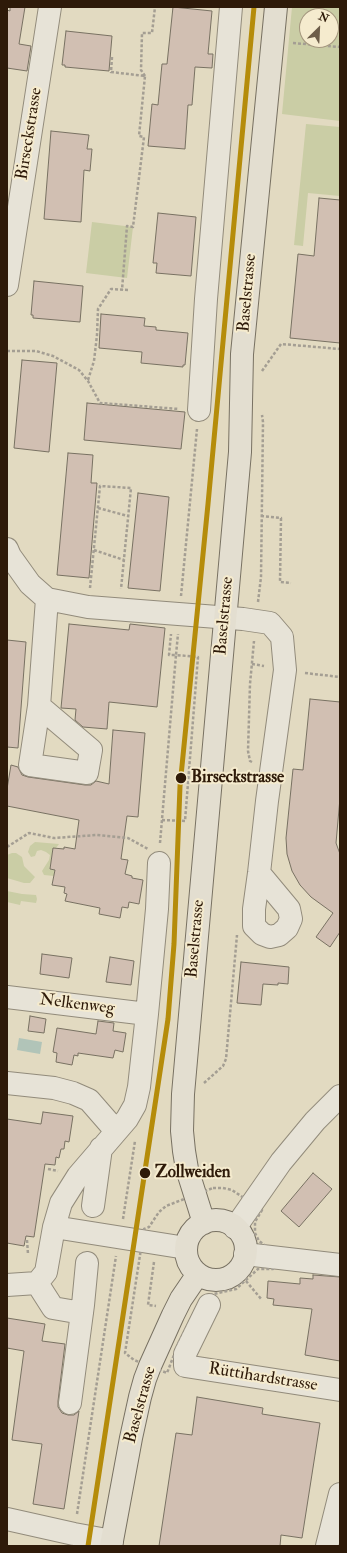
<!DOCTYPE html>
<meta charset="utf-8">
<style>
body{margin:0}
#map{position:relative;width:347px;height:1553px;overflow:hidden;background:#e2dac1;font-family:"IM FELL Double Pica",serif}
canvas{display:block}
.frame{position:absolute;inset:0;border:8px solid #2e1a09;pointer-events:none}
.north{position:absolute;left:299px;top:8px;width:40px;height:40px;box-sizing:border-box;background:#f5ebce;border:1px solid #a5977f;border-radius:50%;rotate:24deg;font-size:11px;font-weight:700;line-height:16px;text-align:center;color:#2e1a09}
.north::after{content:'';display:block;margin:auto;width:14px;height:18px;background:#6d5d49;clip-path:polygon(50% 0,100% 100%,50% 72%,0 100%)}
</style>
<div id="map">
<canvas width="347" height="1553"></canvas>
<div class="frame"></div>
<div class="north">N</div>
</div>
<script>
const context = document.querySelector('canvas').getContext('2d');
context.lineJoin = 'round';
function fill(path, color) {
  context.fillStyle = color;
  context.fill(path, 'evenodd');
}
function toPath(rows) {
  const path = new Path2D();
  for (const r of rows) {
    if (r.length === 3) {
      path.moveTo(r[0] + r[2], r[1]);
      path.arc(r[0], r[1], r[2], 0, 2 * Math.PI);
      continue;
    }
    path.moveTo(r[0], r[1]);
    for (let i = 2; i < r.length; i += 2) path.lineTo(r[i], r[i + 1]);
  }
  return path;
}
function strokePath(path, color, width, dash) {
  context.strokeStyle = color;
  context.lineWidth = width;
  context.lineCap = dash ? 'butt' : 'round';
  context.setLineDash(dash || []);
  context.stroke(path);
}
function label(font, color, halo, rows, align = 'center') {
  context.font = font + ' "IM FELL Double Pica",serif';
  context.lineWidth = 4;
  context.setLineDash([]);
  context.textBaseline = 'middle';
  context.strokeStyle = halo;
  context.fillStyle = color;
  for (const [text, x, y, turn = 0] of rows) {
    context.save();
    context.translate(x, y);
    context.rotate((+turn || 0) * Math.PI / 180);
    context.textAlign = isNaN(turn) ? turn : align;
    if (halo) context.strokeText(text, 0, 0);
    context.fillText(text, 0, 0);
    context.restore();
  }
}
fill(toPath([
 [292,7,340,7,340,121,282,114],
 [307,16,331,16,331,40,307,40],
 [306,124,340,127,340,196,308,193,303,246,294,245],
 [92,222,133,227,127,278,86,273],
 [35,842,59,844,56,848,53,848,50,869,55,870,54,876,44,875,42,871,49,860,50,855,46,852,41,850,37,851,35,856,31,857,28,852,30,846],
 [12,853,16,853,22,857,24,866,35,877,30,883,24,883,7,878,7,855],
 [7,891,22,894,36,895,37,899,36,903,21,901,20,905,7,902]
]), '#cacda5');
fill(toPath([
 [19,1038,42,1042,40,1054,17,1050]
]), '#b1c4b8');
const building = toPath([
 [10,7,25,7,19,44,31,46,27,71,7,68,7,10,10,11,10,7],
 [173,7,212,11,208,54,213,54,212,68,195,67,192,105,188,105,185,149,148,146,152,104,158,105,162,64,167,64,173,7],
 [66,31,112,36,109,71,65,67,65,65,62,65,66,31],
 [51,131,89,135,87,149,92,149,90,171,84,170,81,222,44,219,51,131],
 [319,198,340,200,340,343,290,338,298,254,314,256,319,198],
 [158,213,196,217,191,276,156,273,157,263,153,263,158,213],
 [34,281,83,286,80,322,33,318,33,315,31,315,34,281],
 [101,314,145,318,144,326,156,327,156,330,188,333,185,365,183,365,183,367,141,363,142,352,99,348,101,314],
 [22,360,57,363,49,452,14,448,22,360],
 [87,403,185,412,181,449,84,440,87,403],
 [68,453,93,455,91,483,97,483,89,578,57,575,68,453],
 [138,493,169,497,160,591,128,588,138,493],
 [69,624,129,630,130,624,165,628,157,707,109,702,107,729,83,727,75,720,76,709,61,708,69,624],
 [7,640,26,642,18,748,7,747,7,640],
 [310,699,340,702,340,798,336,843,340,854,340,932,330,947,316,937,333,913,311,897,300,885,292,871,287,854,286,838,293,769,303,770,310,699],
 [113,730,145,733,138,817,127,816,121,859,128,860,125,874,132,876,132,878,143,880,139,904,129,902,128,908,122,907,120,918,99,914,100,908,65,901,67,894,64,893,65,887,52,885,55,870,50,869,53,848,64,849,64,847,75,849,79,820,7,806,7,789,11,765,18,767,22,775,28,777,85,785,91,785,96,781,109,784,113,730],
 [42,954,72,958,69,978,40,974,42,954],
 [110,957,134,961,131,985,106,982,110,957],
 [241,962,289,967,288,984,278,983,278,985,263,984,261,1005,237,1003,241,962],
 [30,1016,46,1019,44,1033,28,1031,30,1016],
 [98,1021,114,1023,113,1031,126,1033,123,1052,115,1050,113,1058,78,1053,78,1056,74,1055,72,1065,56,1062,57,1053,53,1052,57,1028,96,1034,98,1021],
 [43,1112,73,1116,69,1142,65,1141,64,1149,61,1149,59,1158,56,1157,55,1165,45,1164,34,1237,26,1236,24,1246,7,1243,7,1119,41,1124,43,1112],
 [313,1173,332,1189,299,1227,281,1211,313,1173],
 [313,1275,340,1277,340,1361,305,1355,312,1309,273,1305,274,1299,267,1298,268,1281,300,1284,300,1278,313,1279,313,1275],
 [7,1318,45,1324,42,1341,65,1344,58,1401,58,1407,62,1413,68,1415,74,1415,79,1411,64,1509,33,1504,42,1444,12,1440,24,1351,7,1348,7,1318],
 [197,1397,263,1408,262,1414,320,1423,302,1538,281,1535,280,1546,159,1546,176,1433,192,1435,197,1397]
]);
fill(building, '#d1bfb2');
strokePath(building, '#787162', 1);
const minor = toPath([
 [7,285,50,7],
 [199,410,206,299,231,7],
 [7,549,10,556,30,584,47,599,88,607,243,619,270,623,282,637,285,670,267,801,259,873,254,909,254,926,262,934,270,937,279,935,287,928,291,919,289,909,259,873],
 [39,706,91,750,87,773,30,765,39,706,47,599],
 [7,997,147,1014],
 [7,1083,54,1088,73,1093,89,1100,116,1131],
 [93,1206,101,1148],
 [54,1227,186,1248],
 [235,1228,281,1162,315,1121,340,1096],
 [245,1254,340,1265],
 [37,1283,53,1308,82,1313],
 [7,1285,37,1283,46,1272,54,1227,61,1203,78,1176,127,1119,135,1105,139,1087,147,1014,157,909,159,863],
 [209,1305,185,1354,185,1366,340,1390],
 [70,1403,83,1305,87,1263],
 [7,1519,74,1534,112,1541],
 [327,1546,340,1494]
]);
const major = toPath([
 [216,1250,30],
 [204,1223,187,1169,184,1151,182,1131,183,1094,240,452,242,354,276,7],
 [111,1546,131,1438,140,1397,145,1379,150,1366,173,1315,181,1299,198,1274]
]);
strokePath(minor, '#928b7b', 24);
strokePath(major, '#787162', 24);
strokePath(toPath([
 [293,43,340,47],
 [112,57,111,72,145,76,139,136,144,137,133,227,127,226,122,290],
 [145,76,141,70,142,33,152,33,155,7],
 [7,351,36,351,53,356,79,370,88,381,100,403,179,409],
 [262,371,281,344,340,349],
 [88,380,94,361,97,335,98,309,111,289,129,290],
 [98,508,128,516],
 [261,516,281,518,280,582,291,583],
 [94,550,124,560],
 [90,588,100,486,131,488,121,589],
 [181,596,197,429],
 [258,602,261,577,263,422,262,415],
 [252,664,264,666],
 [305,673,340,677],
 [252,762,250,761,248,751,250,684,254,641],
 [162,820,185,821,198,657,176,655,178,634],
 [160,843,176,655,169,655,171,634],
 [7,847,29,833,54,838,97,835,128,838,148,849],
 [204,1083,223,1066,226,1059,237,935],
 [48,1169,58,1171],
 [213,1188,223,1188,232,1190,262,1210,255,1222,255,1233,259,1241,266,1246,274,1249,273,1269,258,1269,236,1289,205,1296,200,1303,179,1342,167,1373,134,1360,125,1353,144,1229,149,1227,159,1212,166,1206,213,1188],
 [123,1219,135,1141],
 [27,1240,28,1254],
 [154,1262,148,1305,156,1306],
 [246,1281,262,1300],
 [77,1514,116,1256]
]), '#a49e93', 2.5, [3, 2]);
strokePath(minor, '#e7e3d7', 22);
strokePath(major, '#e3ded0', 22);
strokePath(toPath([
 [88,1546,168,1019,174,944,180,786,208,504,254,7]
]), '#b58c0a', 5);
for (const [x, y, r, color] of [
 [181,778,6,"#2e1a09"],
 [145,1173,6,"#2e1a09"]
]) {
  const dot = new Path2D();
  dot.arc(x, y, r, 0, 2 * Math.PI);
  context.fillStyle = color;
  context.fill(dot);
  strokePath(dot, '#f5ebce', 1.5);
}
label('17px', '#2e1a09', '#f5ebce', [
 ["Birseckstrasse",30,134,-81],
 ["Baselstrasse",248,293,-85],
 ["Baselstrasse",225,616,-85],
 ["Baselstrasse",196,939,-85],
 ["Nelkenweg",77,1005,7],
 ["Rüttihardstrasse",263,1378,9],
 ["Baselstrasse",141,1405,-75]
]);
label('bold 17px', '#2e1a09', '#f5ebce', [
 ["Birseckstrasse",191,778],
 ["Zollweiden",155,1173]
], 'left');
</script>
